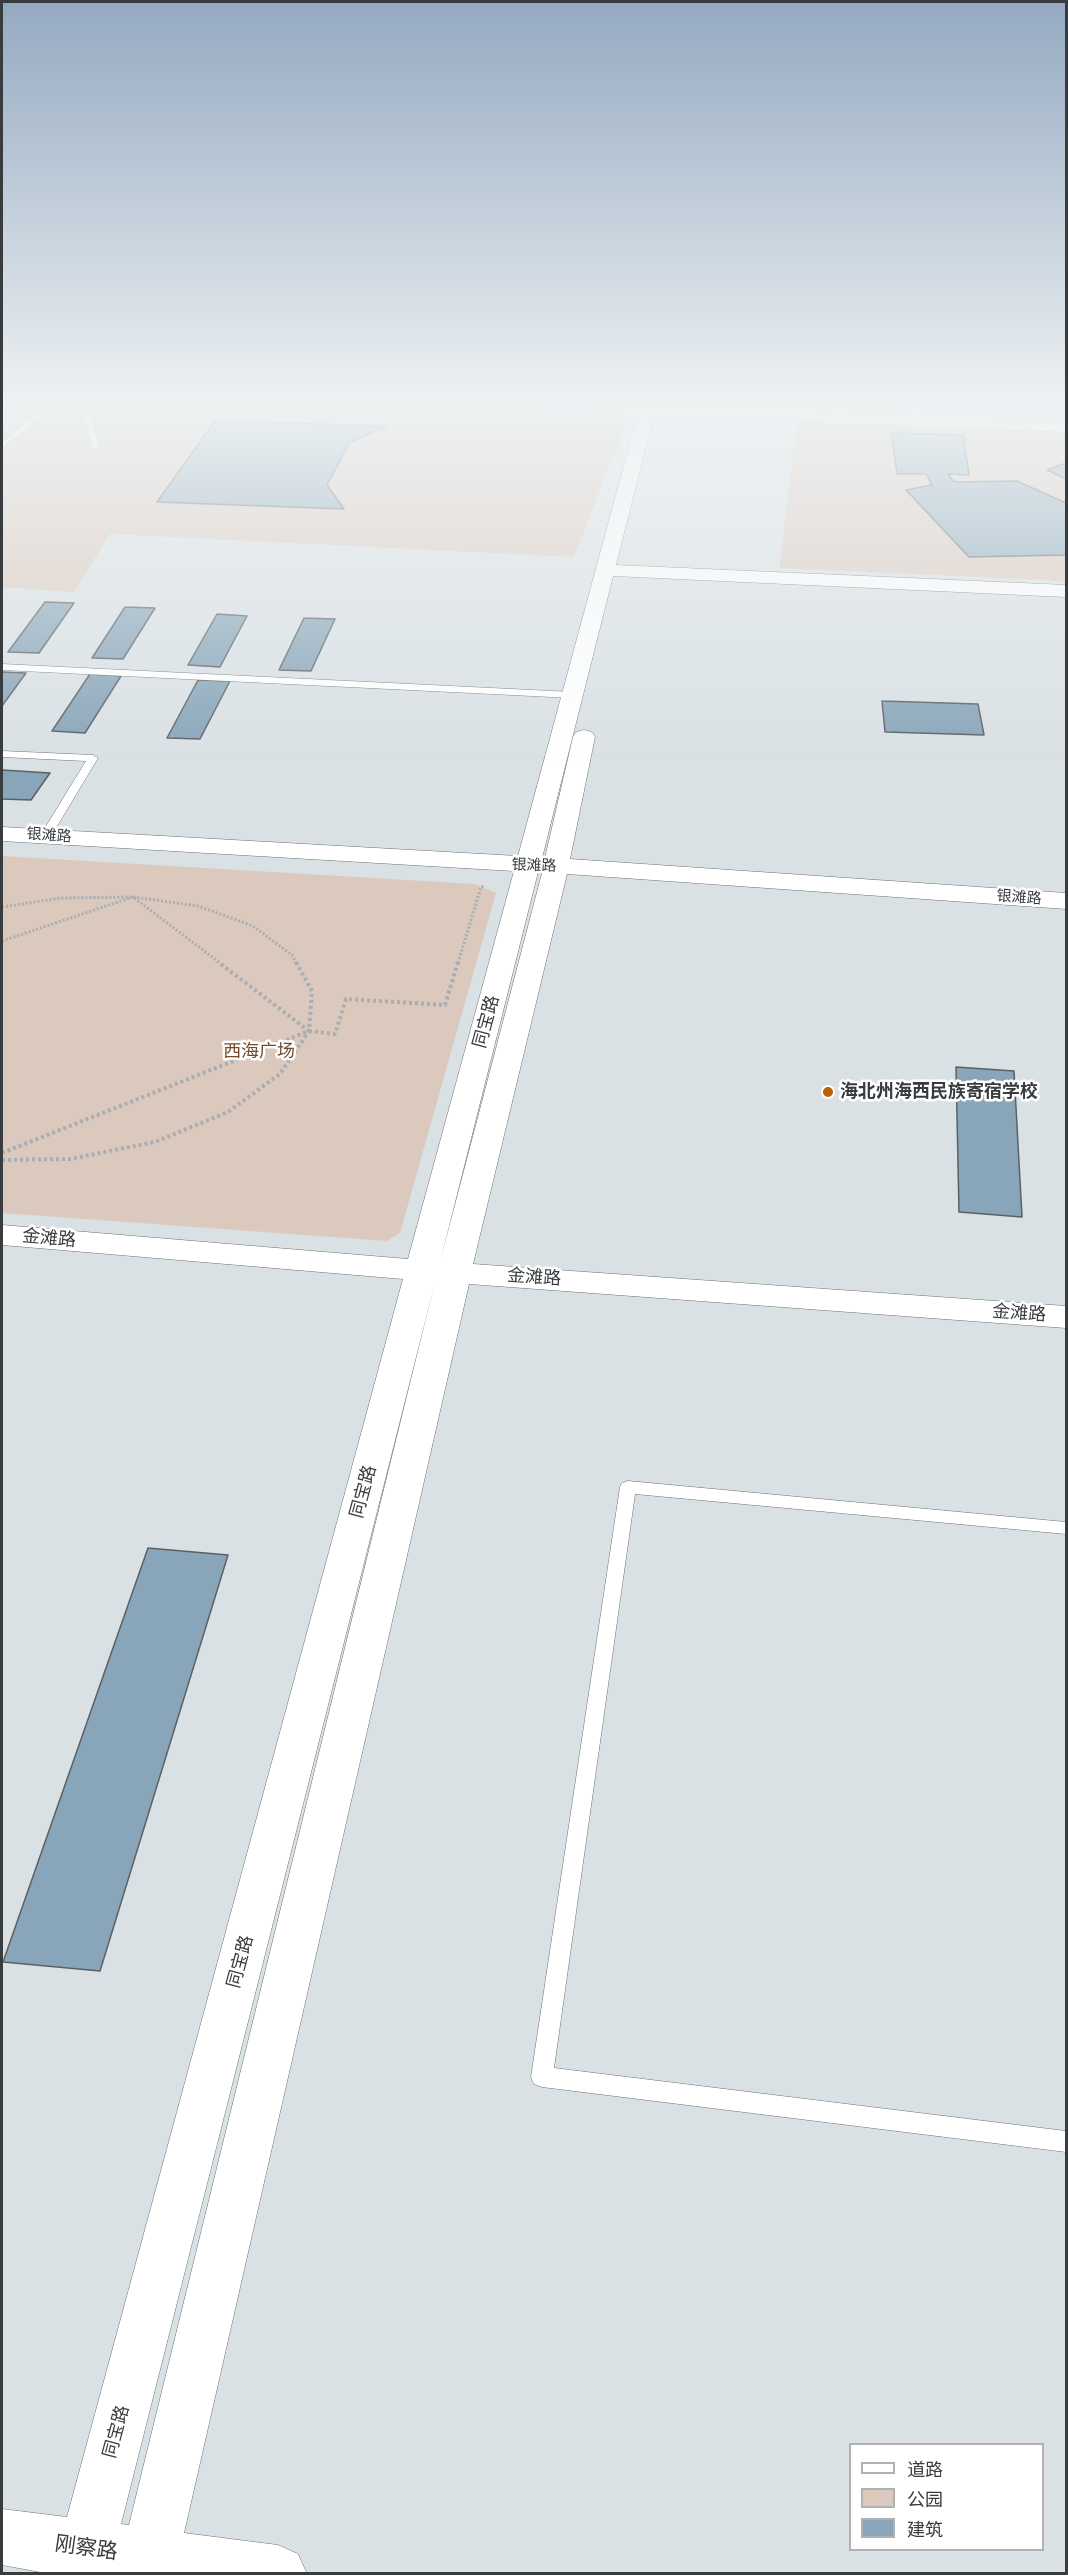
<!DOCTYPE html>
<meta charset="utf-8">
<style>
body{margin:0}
#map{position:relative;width:1068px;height:2575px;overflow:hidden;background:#dae1e5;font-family:Signika,"Noto Sans SC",sans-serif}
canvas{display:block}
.frame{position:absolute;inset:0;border:3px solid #393c3e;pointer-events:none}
.legend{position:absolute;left:849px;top:2443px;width:195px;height:108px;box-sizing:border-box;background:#fff;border:2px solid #b0b1b2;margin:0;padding:8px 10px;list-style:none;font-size:18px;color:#393c3e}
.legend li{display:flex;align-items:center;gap:12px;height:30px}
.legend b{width:30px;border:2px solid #b0b1b2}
</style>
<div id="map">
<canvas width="1068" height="2575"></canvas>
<div class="frame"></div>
<ul class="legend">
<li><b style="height:8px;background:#fff"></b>道路</li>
<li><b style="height:16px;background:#dcc9be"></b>公园</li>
<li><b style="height:16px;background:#88a5b9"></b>建筑</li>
</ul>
</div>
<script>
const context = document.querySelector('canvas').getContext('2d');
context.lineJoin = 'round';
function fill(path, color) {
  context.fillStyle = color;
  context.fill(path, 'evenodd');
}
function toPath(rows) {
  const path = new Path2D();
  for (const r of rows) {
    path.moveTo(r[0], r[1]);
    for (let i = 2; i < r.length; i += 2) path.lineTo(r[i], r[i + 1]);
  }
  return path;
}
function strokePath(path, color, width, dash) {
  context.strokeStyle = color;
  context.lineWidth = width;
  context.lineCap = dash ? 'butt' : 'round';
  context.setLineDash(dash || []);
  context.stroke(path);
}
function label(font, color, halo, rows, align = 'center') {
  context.font = font + ' Signika,"Noto Sans SC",sans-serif';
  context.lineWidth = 5;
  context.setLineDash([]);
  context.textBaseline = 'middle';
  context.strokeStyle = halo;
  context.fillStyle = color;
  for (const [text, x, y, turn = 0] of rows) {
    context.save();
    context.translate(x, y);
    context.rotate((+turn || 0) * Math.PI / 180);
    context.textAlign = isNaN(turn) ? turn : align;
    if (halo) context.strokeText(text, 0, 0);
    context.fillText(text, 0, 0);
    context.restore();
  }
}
fill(toPath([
 [2,402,190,402,628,418,574,557,110,534,74,592,2,587],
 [797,423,1066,433,1066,581,779,568],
 [2,856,475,884,496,893,400,1233,387,1241,2,1213]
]), '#dcc9be');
const building = toPath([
 [215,421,386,426,349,443,327,485,344,509,157,502,215,421],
 [891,433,963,435,969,475,948,474,954,482,1017,481,1066,503,1066,555,969,557,906,490,932,485,926,474,897,474,891,433],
 [1066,463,1066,479,1047,470,1066,463],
 [45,602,74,603,39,653,8,652,45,602],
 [125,607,155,608,123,659,92,658,125,607],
 [217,614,247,616,220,667,188,665,217,614],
 [304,618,335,619,311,671,279,670,304,618],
 [2,672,26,673,2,706,2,672],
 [90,674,121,676,85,733,52,731,90,674],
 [198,680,230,681,200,739,167,738,198,680],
 [882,701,978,704,984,735,885,732,882,701],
 [2,770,50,773,31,800,2,799,2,770],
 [956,1067,1014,1071,1022,1217,959,1212,956,1067],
 [148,1548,228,1555,100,1971,3,1962,148,1548]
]);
fill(building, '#88a5b9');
strokePath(building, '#5b6064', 1.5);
const lane = toPath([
 [2,402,160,403,197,414,193,416,160,407,89,407,100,449,96,451,92,449,82,409,45,413,2,449,2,443,40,409,66,407,2,406,2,402],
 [2,664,573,692,578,695,573,698,2,670,2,664],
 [2,751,93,755,98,758,50,838,46,839,40,836,86,761,2,757,2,751],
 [628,1481,1066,1522,1066,1534,635,1494,554,2068,1066,2131,1066,2152,542,2087,534,2084,531,2077,620,1487,622,1483,628,1481]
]);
const secondary = toPath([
 [647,405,655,410,616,565,1066,585,1066,597,613,576,542,858,545,858,573,737,576,732,584,730,592,732,595,737,570,859,1066,893,1066,909,567,874,473,1264,1066,1306,1066,1328,469,1284,184,2533,278,2545,298,2554,307,2574,51,2574,2,2565,2,2509,67,2517,403,1279,2,1245,2,1225,408,1259,514,871,2,841,2,827,518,856,639,410,647,405],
 [538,872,542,873,440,1262,538,872],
 [435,1282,129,2525,121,2524,435,1282]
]);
const primary = toPath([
 [415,402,540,402,1066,422,1066,432,423,407,415,402]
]);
strokePath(lane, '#6c7276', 1);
strokePath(secondary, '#6c7276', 1);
strokePath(primary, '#6c7276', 1);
strokePath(toPath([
 [2,907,61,898,133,897,198,906,253,926,292,955,296,963],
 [2,941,133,897,220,963],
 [458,963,481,887,484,886]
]), '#a8aeb1', 3, [2, 2]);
strokePath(toPath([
 [309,1031,335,1034,346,999,445,1005,458,962],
 [2,1153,309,1031,218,962],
 [2,1160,70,1159,155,1142,228,1112,280,1074,309,1031,312,991,296,962]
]), '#a8aeb1', 4, [3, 3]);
fill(lane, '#fff');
fill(secondary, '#fff');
fill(primary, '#fff');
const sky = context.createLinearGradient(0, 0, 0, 762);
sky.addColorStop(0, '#94a9c1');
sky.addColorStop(0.53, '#eef2f3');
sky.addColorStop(1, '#eef2f300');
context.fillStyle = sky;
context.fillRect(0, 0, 1068, 762);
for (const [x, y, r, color] of [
 [828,1092,6,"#bc6108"]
]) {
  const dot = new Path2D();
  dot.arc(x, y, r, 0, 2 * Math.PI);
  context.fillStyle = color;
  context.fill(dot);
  strokePath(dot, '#fff', 2);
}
label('15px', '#393c3e', '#fff', [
 ["银滩路",49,836,4],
 ["银滩路",534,866,2],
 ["银滩路",1019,898,4]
]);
label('18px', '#393c3e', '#fff', [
 ["同宝路",487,1022,-75],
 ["金滩路",49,1239,5],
 ["金滩路",534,1278,4],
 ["金滩路",1019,1314,4],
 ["同宝路",364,1492,-75],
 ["同宝路",241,1962,-75],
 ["同宝路",117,2432,-75]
]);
label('18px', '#754a2c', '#fff', [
 ["西海广场",259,1052]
]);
label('bold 18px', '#393c3e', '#fff', [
 ["海北州海西民族寄宿学校",840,1092]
], 'left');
label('21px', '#393c3e', '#fff', [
 ["刚察路",86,2549,8]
]);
</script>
